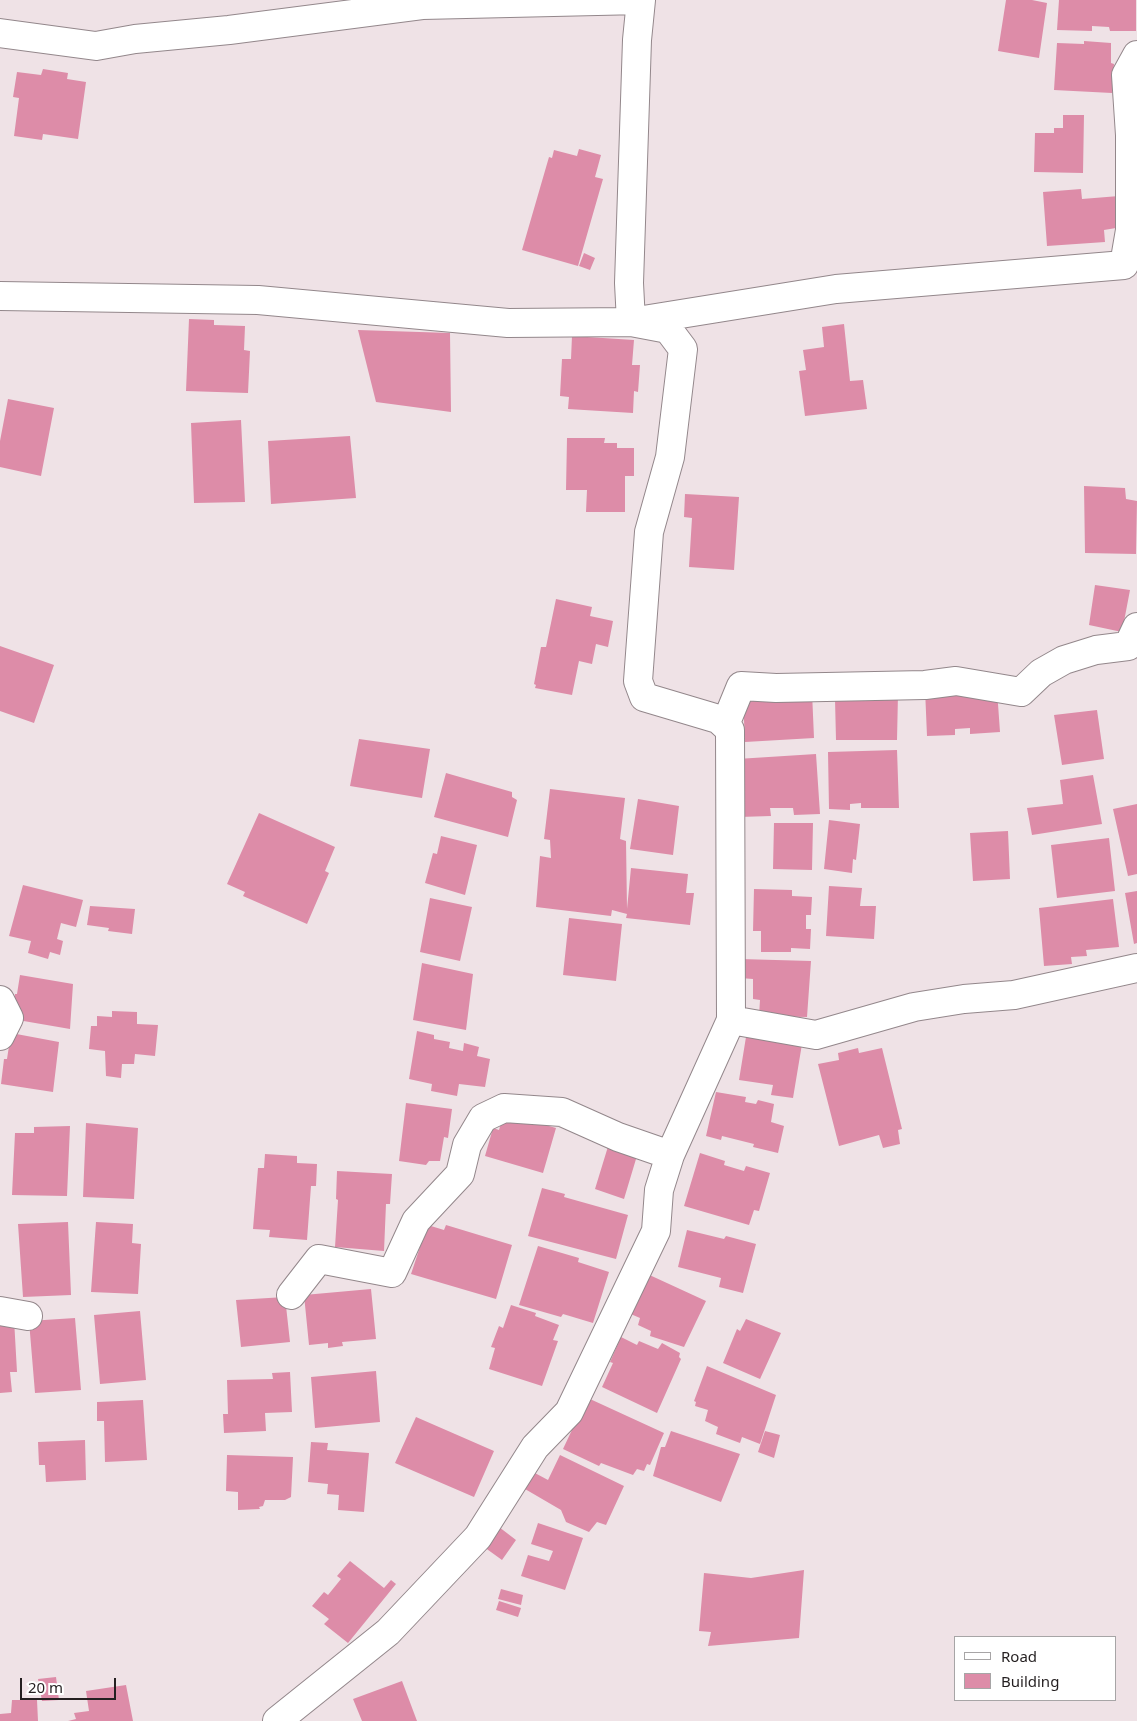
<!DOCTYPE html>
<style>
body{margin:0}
#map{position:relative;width:1137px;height:1721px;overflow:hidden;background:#efe2e6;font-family:"Noto Sans",sans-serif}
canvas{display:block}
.legend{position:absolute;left:954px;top:1636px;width:162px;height:65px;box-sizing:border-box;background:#fff;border:1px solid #a7a5a6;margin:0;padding:6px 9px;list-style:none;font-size:15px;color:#241f20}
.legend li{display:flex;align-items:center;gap:10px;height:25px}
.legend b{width:25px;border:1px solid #a7a5a6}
.scale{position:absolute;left:20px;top:1678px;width:96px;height:22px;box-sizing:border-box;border:2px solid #241f20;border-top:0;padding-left:6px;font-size:15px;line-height:18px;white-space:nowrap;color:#241f20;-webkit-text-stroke:4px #fff;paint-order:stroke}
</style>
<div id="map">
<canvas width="1137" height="1721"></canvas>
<ul class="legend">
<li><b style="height:6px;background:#fff"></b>Road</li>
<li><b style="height:14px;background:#dd8ca8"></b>Building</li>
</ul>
<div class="scale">20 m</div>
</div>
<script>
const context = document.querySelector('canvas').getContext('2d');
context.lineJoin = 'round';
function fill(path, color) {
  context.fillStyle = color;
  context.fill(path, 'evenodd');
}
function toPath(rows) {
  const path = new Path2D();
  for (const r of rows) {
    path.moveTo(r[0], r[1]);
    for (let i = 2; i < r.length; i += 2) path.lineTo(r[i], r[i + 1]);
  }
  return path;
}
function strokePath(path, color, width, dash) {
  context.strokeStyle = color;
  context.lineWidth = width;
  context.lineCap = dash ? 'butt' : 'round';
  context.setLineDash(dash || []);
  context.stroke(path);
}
fill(toPath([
 [1006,0,1032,0,1047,3,1039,58,998,51],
 [1059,0,1136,0,1136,31,1110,31,1109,27,1092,26,1092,31,1057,30],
 [1084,41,1111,43,1111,63,1114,64,1112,93,1054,90,1057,43,1084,44],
 [43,69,68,73,67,79,86,82,78,139,43,134,42,140,14,136,19,98,13,97,17,72,41,75],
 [1063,115,1084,115,1083,173,1034,172,1035,133,1054,133,1054,128,1063,128],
 [579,149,601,155,595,177,603,179,578,266,522,250,549,157,552,158,554,150,577,156],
 [1081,189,1082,199,1119,196,1122,227,1104,230,1105,242,1047,246,1043,192],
 [584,253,595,258,590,270,579,266],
 [189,319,214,320,214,325,245,326,244,350,250,351,248,393,186,391],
 [844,324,850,381,863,380,867,409,805,416,799,371,806,370,803,350,824,347,822,327],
 [358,330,450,333,451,412,376,402],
 [572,336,634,340,632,365,640,365,638,392,634,391,633,413,568,409,569,397,560,396,562,359,571,359],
 [8,399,54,408,41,476,0,467,0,441],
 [241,420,245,502,194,503,191,423],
 [350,436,356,498,271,504,268,441],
 [567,438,605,438,604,443,617,443,617,448,634,448,634,476,625,476,625,512,586,512,587,490,566,490],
 [1084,486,1125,488,1126,499,1137,501,1136,554,1085,553],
 [685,494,739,497,734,570,689,567,692,518,684,517],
 [1095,585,1130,590,1122,632,1089,625],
 [556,599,592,607,590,616,613,621,608,647,596,644,592,664,579,661,572,695,535,688,536,685,534,684,541,647,546,647],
 [0,646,54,665,34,723,0,711],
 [925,689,997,690,1000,732,970,734,970,728,955,729,955,735,927,736],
 [812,692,814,738,745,742,743,698],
 [898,694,897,740,836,740,835,699],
 [1097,710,1104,759,1062,765,1054,715],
 [359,739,430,749,422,798,350,786],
 [897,750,899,808,861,808,861,803,850,804,850,810,829,809,828,752],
 [816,754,820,814,794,815,793,808,770,808,771,816,739,817,737,759],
 [446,773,512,792,512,797,517,800,508,837,434,817],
 [1093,775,1102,824,1032,835,1027,808,1063,804,1060,780],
 [550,789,625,798,620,839,626,841,627,909,631,868,688,874,686,893,694,893,690,925,626,918,627,914,612,910,611,916,536,907,540,856,551,858,550,840,544,839],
 [638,799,679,806,673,855,630,849],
 [1137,804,1137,874,1128,876,1113,809],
 [259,813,335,847,325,871,329,873,307,924,243,896,245,892,227,884],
 [829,820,860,824,856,860,853,859,852,873,824,869],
 [774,823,813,823,812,870,773,869],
 [1008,831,1010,879,973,881,970,833],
 [441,836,477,845,465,895,425,883,433,853,437,854],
 [1109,838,1115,891,1057,898,1051,845],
 [23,885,83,900,76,927,61,923,57,939,63,941,60,955,50,952,48,959,28,953,31,941,9,936],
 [829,886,862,888,860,906,876,906,874,939,826,936],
 [754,889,792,890,792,896,812,897,811,915,806,915,806,929,811,929,810,949,791,948,791,952,761,952,761,931,753,931],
 [1137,891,1137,943,1134,944,1125,893],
 [430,898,472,907,460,961,420,952],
 [1113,899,1119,947,1086,950,1087,956,1071,957,1072,964,1044,966,1039,908],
 [90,906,135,909,132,934,108,931,109,928,87,925],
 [569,918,622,924,616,981,563,975],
 [740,959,811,961,807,1017,759,1016,760,1000,753,999,753,979,740,978],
 [422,963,473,974,466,1030,413,1020],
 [20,975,73,984,70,1029,12,1019,15,994,17,994],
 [112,1011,137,1012,137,1024,158,1025,155,1056,135,1054,134,1064,122,1064,121,1078,106,1076,105,1051,89,1049,91,1026,97,1026,97,1016,112,1017],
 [417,1031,434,1035,434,1039,450,1042,449,1048,463,1051,464,1043,479,1047,477,1056,490,1059,485,1087,459,1084,457,1096,431,1091,432,1084,409,1079],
 [11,1033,59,1042,53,1092,1,1084,4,1059,7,1059],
 [746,1037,802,1044,793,1098,771,1095,773,1085,739,1080],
 [858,1048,859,1053,882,1048,902,1129,898,1130,900,1144,883,1148,879,1135,839,1146,818,1064,839,1060,838,1053],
 [716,1092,746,1097,745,1102,756,1104,758,1100,774,1104,771,1122,784,1126,778,1153,753,1147,754,1144,722,1136,721,1140,706,1136],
 [406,1103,452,1109,448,1138,444,1137,440,1161,429,1161,426,1165,399,1161],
 [504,1113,556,1128,543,1173,485,1156,493,1128,499,1130],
 [86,1123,138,1128,134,1199,83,1197],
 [70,1126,67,1196,12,1195,15,1133,34,1133,34,1127],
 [610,1140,639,1149,624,1199,595,1189],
 [700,1153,725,1161,724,1165,744,1171,746,1166,770,1173,759,1211,754,1210,749,1225,684,1206],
 [265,1154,297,1156,297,1163,317,1164,316,1186,311,1186,307,1240,269,1237,270,1230,253,1229,258,1168,264,1168],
 [337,1171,392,1174,390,1204,386,1204,384,1251,335,1247,338,1200,336,1199],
 [542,1188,565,1194,564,1197,628,1215,616,1259,528,1236],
 [68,1222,71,1295,23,1297,18,1224],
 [96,1222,133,1224,132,1243,141,1244,138,1294,91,1292],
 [421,1223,444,1230,446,1225,512,1245,496,1299,411,1274,420,1247,414,1246],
 [687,1230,724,1239,726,1236,756,1244,743,1293,719,1287,721,1278,678,1267],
 [538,1246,579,1258,578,1262,609,1272,593,1323,563,1314,561,1317,519,1305],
 [643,1272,706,1301,684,1347,650,1336,651,1331,638,1325,640,1318,626,1312],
 [371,1289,376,1339,342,1342,343,1346,328,1348,328,1343,309,1345,304,1295],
 [285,1297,290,1342,241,1347,236,1300],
 [511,1305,536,1313,535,1316,559,1325,553,1340,558,1341,542,1386,489,1369,495,1348,491,1347,499,1326,503,1328],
 [140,1311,146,1380,100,1384,94,1315],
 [75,1318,81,1390,35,1393,29,1321],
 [14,1319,17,1372,10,1372,12,1392,0,1393,0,1320],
 [746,1319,781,1333,760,1379,723,1363,737,1329,740,1331],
 [621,1337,637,1345,639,1341,658,1349,662,1343,680,1353,679,1357,681,1359,657,1413,602,1387,613,1363,610,1362],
 [707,1366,776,1395,760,1444,742,1437,740,1443,716,1434,718,1427,705,1421,708,1410,695,1406,696,1402,694,1401],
 [376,1371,380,1422,315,1428,311,1377],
 [290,1372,292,1412,265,1413,266,1431,224,1433,223,1414,228,1414,227,1380,273,1379,272,1373],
 [590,1399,664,1433,650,1465,647,1464,644,1471,637,1469,633,1475,601,1463,599,1466,563,1449,579,1415,583,1416],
 [143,1400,147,1460,105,1462,104,1421,97,1421,97,1402],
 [416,1417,494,1451,474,1497,395,1463],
 [671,1431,740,1454,721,1502,653,1476,661,1447,665,1447],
 [765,1431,780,1435,774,1458,758,1452],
 [85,1440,86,1480,46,1482,45,1465,39,1465,38,1442],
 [311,1442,328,1443,327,1450,369,1453,364,1512,338,1510,339,1495,327,1494,328,1484,308,1482],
 [227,1455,293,1457,291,1497,285,1500,265,1500,263,1506,259,1507,260,1509,238,1510,238,1492,226,1491],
 [560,1455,624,1486,606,1525,597,1522,589,1532,566,1522,561,1510,525,1489,533,1472,548,1480],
 [538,1523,583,1538,565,1590,521,1576,528,1555,549,1561,553,1551,531,1544],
 [499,1527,516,1540,502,1560,484,1547],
 [350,1561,384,1588,391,1580,396,1584,348,1643,324,1624,329,1619,312,1606,324,1592,328,1595,341,1579,337,1576],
 [804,1570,799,1638,708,1646,711,1632,699,1631,704,1573,751,1578],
 [501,1589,523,1595,521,1605,498,1599],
 [499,1601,521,1608,518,1617,496,1610],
 [56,1677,59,1700,42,1701,38,1679],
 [402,1681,417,1721,362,1721,353,1699],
 [126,1685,133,1721,68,1721,76,1719,74,1713,89,1711,86,1691],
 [12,1700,37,1700,38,1721,0,1721,0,1714,11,1713]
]), '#dd8ca8');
const minor = toPath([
 [0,33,96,46,135,39,229,30,422,5,641,0],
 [0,296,258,300,508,323,631,322,836,289,1124,265,1130,230,1130,135,1126,75,1137,55],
 [725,725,741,686,776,688,925,685,956,681,1021,692,1041,673,1064,660,1096,650,1128,646,1137,627],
 [0,1000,9,1018,0,1036],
 [731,1020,816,1035,914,1007,964,999,1014,995,1137,968],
 [291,1295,319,1259,392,1273,416,1221,460,1174,467,1145,483,1118,504,1108,562,1112,618,1137,670,1155],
 [0,1311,28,1316],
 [277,1721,388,1632,478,1537,535,1447,569,1412,656,1231,659,1190,670,1155,731,1020,730,730,718,719,644,697,638,681,649,532,670,457,683,349,668,329,631,322,629,283,637,40,641,0]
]);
strokePath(minor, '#93878b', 30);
strokePath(minor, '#fff', 28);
</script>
